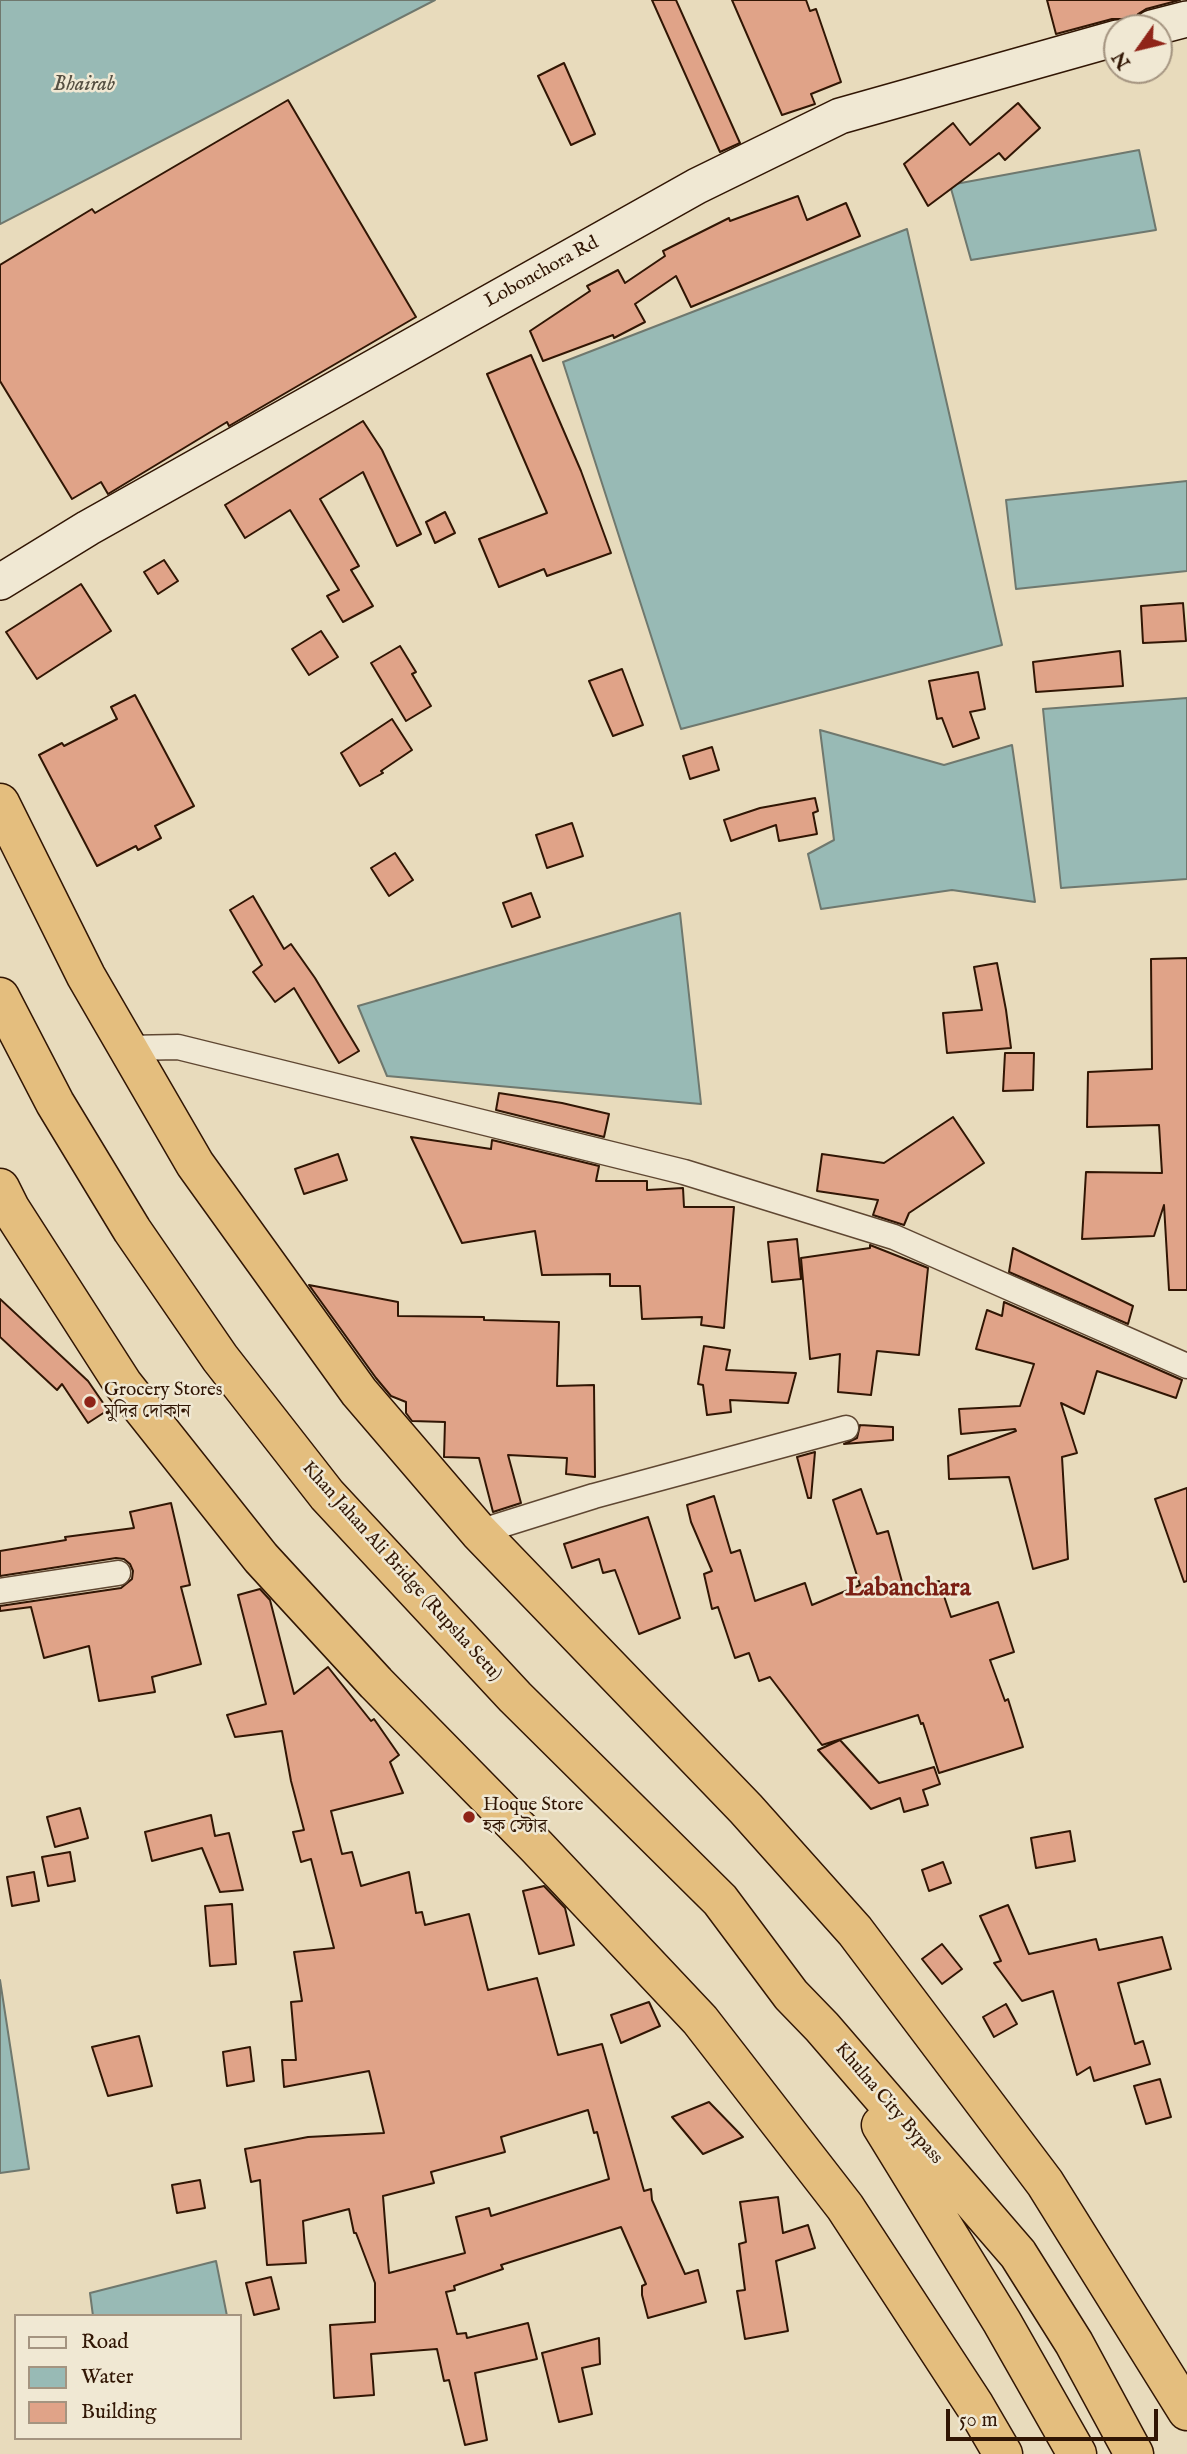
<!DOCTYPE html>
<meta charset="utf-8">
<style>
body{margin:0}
#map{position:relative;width:1187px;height:2454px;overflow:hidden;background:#e8dbbc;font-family:"IM FELL English",serif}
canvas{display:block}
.legend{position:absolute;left:14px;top:2314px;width:228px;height:126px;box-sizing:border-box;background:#f0e8d3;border:2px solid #a49480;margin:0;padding:9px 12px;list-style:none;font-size:21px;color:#311604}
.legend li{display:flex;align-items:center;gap:14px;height:35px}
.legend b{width:35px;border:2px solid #a49480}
.north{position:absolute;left:1103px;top:14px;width:70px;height:70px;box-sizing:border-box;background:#f0e8d3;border:2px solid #a49480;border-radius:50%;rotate:236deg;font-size:19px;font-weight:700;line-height:28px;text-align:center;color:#311604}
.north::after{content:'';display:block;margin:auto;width:24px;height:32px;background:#8f2418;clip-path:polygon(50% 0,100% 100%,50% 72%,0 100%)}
.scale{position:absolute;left:946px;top:2409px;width:212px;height:32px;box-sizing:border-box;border:4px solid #311604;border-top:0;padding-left:9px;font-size:21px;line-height:24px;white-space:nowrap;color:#311604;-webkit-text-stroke:5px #f0e8d3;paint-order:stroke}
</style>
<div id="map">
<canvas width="1187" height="2454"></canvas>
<ul class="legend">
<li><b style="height:9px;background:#f0e8d3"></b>Road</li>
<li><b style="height:19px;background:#98bab5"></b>Water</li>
<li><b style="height:19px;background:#e0a388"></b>Building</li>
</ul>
<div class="north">N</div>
<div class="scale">50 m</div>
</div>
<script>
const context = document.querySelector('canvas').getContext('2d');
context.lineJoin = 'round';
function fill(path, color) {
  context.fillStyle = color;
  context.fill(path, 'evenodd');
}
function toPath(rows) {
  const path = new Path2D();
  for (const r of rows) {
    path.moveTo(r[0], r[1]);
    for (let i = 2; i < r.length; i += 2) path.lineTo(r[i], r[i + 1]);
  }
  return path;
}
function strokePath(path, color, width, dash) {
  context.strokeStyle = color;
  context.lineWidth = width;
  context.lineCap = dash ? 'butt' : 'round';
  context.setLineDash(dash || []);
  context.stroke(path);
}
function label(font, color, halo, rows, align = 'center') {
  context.font = font + ' "IM FELL English","Noto Serif Bengali",serif';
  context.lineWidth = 5;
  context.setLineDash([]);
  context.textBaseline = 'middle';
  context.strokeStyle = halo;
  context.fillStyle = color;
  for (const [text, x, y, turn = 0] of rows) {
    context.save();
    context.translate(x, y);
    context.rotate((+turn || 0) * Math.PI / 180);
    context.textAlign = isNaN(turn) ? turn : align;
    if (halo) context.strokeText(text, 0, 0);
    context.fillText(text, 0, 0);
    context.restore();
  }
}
const water = toPath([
 [0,0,435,0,0,224,0,0],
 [1139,150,1156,230,971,260,950,185,1139,150],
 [907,229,1002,645,681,729,563,362,907,229],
 [1187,481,1187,571,1016,589,1006,500,1187,481],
 [1187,698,1187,879,1061,888,1043,709,1187,698],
 [820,730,944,765,1012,745,1035,902,952,890,821,909,808,854,834,840,820,730],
 [680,913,701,1104,387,1076,358,1006,680,913],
 [0,1980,29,2169,0,2173,0,1980],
 [216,2261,227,2316,93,2316,90,2293,216,2261]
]);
fill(water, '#98bab5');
strokePath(water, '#6f786e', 2);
const building = toPath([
 [652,0,676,0,740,143,720,152,652,0],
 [732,0,806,0,810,11,816,9,841,82,811,94,815,104,782,115,732,0],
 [1047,0,1180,0,1146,9,1138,14,1132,25,1123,19,1112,19,1056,34,1047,0],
 [564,63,595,134,571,145,538,76,564,63],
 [288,100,416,317,229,426,227,422,108,494,101,482,72,499,0,381,0,265,92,209,95,213,288,100],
 [1018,103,1040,128,1005,160,999,153,928,206,904,164,953,123,970,145,1018,103],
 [798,196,807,220,846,203,860,236,691,307,676,276,635,304,645,322,614,338,613,335,543,361,530,331,590,291,587,286,618,270,625,283,665,256,663,251,729,218,730,221,798,196],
 [531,355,581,471,611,553,547,576,544,569,499,587,479,539,547,513,487,374,531,355],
 [363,421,382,450,421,534,397,546,363,472,320,499,359,566,351,570,373,606,343,622,327,596,339,590,290,510,245,538,225,505,363,421],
 [445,512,455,533,435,543,426,522,445,512],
 [164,560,178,581,158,594,144,572,164,560],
 [81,584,111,631,37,679,6,632,81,584],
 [1183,603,1186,641,1143,643,1141,606,1183,603],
 [321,631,338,657,309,675,292,649,321,631],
 [400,646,416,672,412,674,431,706,406,721,371,663,400,646],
 [1120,651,1123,686,1036,692,1033,662,1120,651],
 [622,669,643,725,613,736,589,681,622,669],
 [978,672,985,709,970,712,979,738,953,747,942,718,937,719,929,681,978,672],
 [135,695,194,806,155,826,161,838,138,850,136,846,97,866,39,755,62,743,64,746,117,719,111,707,135,695],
 [392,719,412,750,381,771,383,773,360,786,341,753,392,719],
 [712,747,719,770,690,779,683,756,712,747],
 [815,798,818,811,813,813,817,834,779,841,776,825,731,841,724,820,760,808,815,798],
 [572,823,583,856,547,868,536,835,572,823],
 [395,853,413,880,389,896,371,868,395,853],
 [531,893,540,917,512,927,503,903,531,893],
 [253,896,284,949,291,944,315,978,359,1051,339,1063,294,988,275,1002,253,972,262,965,230,910,253,896],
 [1187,958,1187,1290,1169,1290,1164,1205,1154,1236,1082,1239,1086,1172,1162,1173,1159,1125,1087,1127,1088,1072,1152,1069,1151,959,1187,958],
 [997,963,1006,1010,1011,1048,947,1053,943,1013,982,1010,974,967,997,963],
 [1005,1053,1034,1053,1033,1090,1003,1091,1005,1053],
 [499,1093,562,1103,609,1114,604,1137,496,1110,499,1093],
 [953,1117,984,1163,909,1213,904,1225,873,1215,878,1200,817,1191,822,1154,884,1163,953,1117],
 [411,1137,491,1149,492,1140,599,1166,596,1181,647,1181,647,1190,683,1188,684,1207,734,1207,724,1328,701,1325,702,1317,642,1319,640,1286,610,1286,610,1274,542,1275,535,1231,462,1243,411,1137],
 [338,1154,347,1180,304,1194,295,1169,338,1154],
 [797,1239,801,1279,772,1282,768,1242,797,1239],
 [870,1245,928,1268,919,1355,877,1351,871,1395,838,1392,840,1354,810,1359,801,1258,870,1248,870,1245],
 [1013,1248,1133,1306,1128,1324,1009,1272,1013,1248],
 [309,1285,398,1302,398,1316,484,1317,484,1320,559,1322,557,1386,594,1385,595,1477,566,1474,567,1458,508,1455,521,1503,493,1512,479,1458,444,1457,445,1422,412,1421,406,1413,406,1402,391,1396,376,1378,309,1285],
 [0,1299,88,1381,108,1410,88,1423,62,1384,57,1390,0,1337,0,1299],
 [1004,1302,1182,1380,1176,1398,1097,1371,1084,1414,1061,1403,1077,1453,1062,1457,1068,1559,1033,1569,1009,1477,949,1479,948,1456,1016,1431,1015,1429,961,1434,959,1409,1020,1406,1034,1364,976,1349,987,1310,1002,1316,1004,1302],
 [704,1346,730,1350,726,1370,796,1373,788,1403,730,1400,731,1412,707,1415,703,1385,698,1384,704,1346],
 [860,1425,893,1427,893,1440,844,1444,857,1438,860,1425],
 [815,1452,811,1498,808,1498,797,1457,815,1452],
 [1187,1488,1187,1581,1184,1582,1155,1499,1187,1488],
 [861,1489,877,1534,888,1531,904,1589,907,1588,908,1591,939,1581,951,1617,998,1602,1014,1652,990,1660,1005,1701,1008,1699,1023,1747,939,1773,923,1723,921,1724,918,1715,822,1745,770,1677,759,1681,749,1653,735,1658,718,1607,712,1609,704,1574,712,1571,691,1522,687,1505,714,1496,731,1553,740,1550,755,1601,805,1583,812,1605,860,1585,833,1500,861,1489],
 [171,1503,190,1585,181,1587,201,1664,152,1677,155,1692,99,1701,89,1646,44,1658,31,1607,0,1611,0,1606,121,1588,132,1579,133,1571,130,1564,124,1559,116,1558,0,1576,0,1551,66,1540,65,1537,134,1528,130,1512,171,1503],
 [648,1517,680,1618,639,1634,615,1570,603,1573,599,1559,572,1568,564,1544,648,1517],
 [260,1589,270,1600,294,1694,328,1667,371,1721,374,1719,399,1755,390,1762,403,1793,331,1811,342,1854,352,1852,361,1886,409,1872,416,1913,422,1912,425,1925,469,1914,488,1990,537,1978,558,2055,602,2044,644,2191,651,2189,652,2200,685,2274,698,2270,706,2302,648,2318,642,2295,642,2286,646,2284,621,2227,501,2265,503,2269,454,2286,455,2290,446,2292,457,2334,466,2333,467,2338,528,2323,537,2359,475,2373,487,2440,465,2445,449,2380,444,2381,437,2349,371,2354,374,2395,334,2398,330,2325,375,2322,375,2283,356,2233,354,2233,349,2209,303,2221,306,2263,267,2265,260,2180,251,2182,245,2149,308,2137,384,2133,369,2071,284,2087,282,2060,296,2060,291,2002,302,2001,294,1952,334,1948,311,1859,301,1862,293,1832,304,1830,291,1781,282,1731,235,1737,227,1715,266,1704,238,1595,260,1589],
 [588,2110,594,2133,597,2132,609,2179,491,2216,489,2208,456,2217,465,2253,389,2273,383,2196,434,2183,431,2172,505,2152,501,2137,588,2110],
 [840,1740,879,1783,934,1767,940,1784,923,1790,928,1805,904,1812,900,1798,871,1809,818,1750,840,1740],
 [80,1808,88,1838,55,1847,47,1817,80,1808],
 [211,1815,215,1836,229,1833,243,1890,220,1892,202,1848,152,1861,145,1832,211,1815],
 [1070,1831,1075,1861,1036,1868,1031,1838,1070,1831],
 [70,1852,75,1881,48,1886,42,1857,70,1852],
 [943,1862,951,1883,929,1891,922,1870,943,1862],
 [34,1872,39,1901,12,1906,7,1877,34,1872],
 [544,1886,565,1908,574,1945,539,1954,523,1891,544,1886],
 [232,1904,236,1964,210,1966,205,1906,232,1904],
 [1008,1905,1029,1954,1096,1939,1099,1950,1162,1937,1171,1969,1118,1983,1135,2044,1143,2041,1150,2064,1094,2081,1090,2067,1077,2075,1053,1991,1022,2001,994,1963,1001,1961,980,1916,1008,1905],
 [942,1944,962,1969,942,1984,922,1959,942,1944],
 [649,2002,660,2026,621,2043,611,2015,649,2002],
 [1006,2004,1017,2024,994,2037,983,2017,1006,2004],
 [139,2036,152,2086,108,2096,92,2047,139,2036],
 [250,2047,254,2081,227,2086,223,2052,250,2047],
 [1160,2079,1171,2117,1146,2124,1134,2086,1160,2079],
 [709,2102,743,2137,703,2154,672,2117,709,2102],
 [200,2180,205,2208,177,2213,172,2185,200,2180],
 [778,2197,783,2233,808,2225,815,2248,776,2261,788,2331,745,2339,737,2291,745,2290,739,2244,746,2242,740,2202,778,2197],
 [271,2277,279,2309,254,2315,246,2283,271,2277],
 [599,2338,600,2364,582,2368,592,2414,559,2422,542,2353,599,2338]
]);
fill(building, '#e0a388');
strokePath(building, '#311604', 2);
const street = toPath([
 [128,1048,178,1047,684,1172,894,1237,1187,1366],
 [479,1532,594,1496,846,1428],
 [0,1591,118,1573]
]);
const secondary = toPath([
 [1152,28,1187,19],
 [0,582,88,528,697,186,840,116,1117,38]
]);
const highway = toPath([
 [0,803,86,976,195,1164,359,1392,479,1532,746,1809,855,1931,1045,2183,1187,2411],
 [0,997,55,1103,132,1230,220,1358,327,1495,515,1697,720,1900,791,1995,822,2027,1018,2254,1074,2343,1134,2454],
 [0,1188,10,1208,123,1384,261,1558,376,1683,537,1847,700,2020,845,2207,975,2406,1003,2454],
 [881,2125,1002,2322,1077,2454]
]);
strokePath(street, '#5f4732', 27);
strokePath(secondary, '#311604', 38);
strokePath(highway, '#311604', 41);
strokePath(street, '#f0e8d3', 24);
strokePath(secondary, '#f0e8d3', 35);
strokePath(highway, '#e4be7e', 38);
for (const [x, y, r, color] of [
 [90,1402,7,"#8f2418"],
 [469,1817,7,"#8f2418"]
]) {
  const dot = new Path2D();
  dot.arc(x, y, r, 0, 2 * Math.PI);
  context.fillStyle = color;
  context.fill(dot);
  strokePath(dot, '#f0e8d3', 2.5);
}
label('19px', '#311604', '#f0e8d3', [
 ["Lobonchora Rd",542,273,-29],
 ["Khan Jahan Ali Bridge (Rupsha Setu)",401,1572,48],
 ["Khulna City Bypass",888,2104,49]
]);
label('19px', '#311604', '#f0e8d3', [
 ["Grocery Stores",104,1391],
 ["মুদির দোকান",104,1413],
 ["Hoque Store",483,1806],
 ["হক স্টোর",483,1828]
], 'left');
label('italic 21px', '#554f42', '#f0e8d3', [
 ["Bhairab",84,86]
]);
label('bold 26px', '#7a1f14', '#f0e8d3', [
 ["Labanchara",908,1590]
]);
</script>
